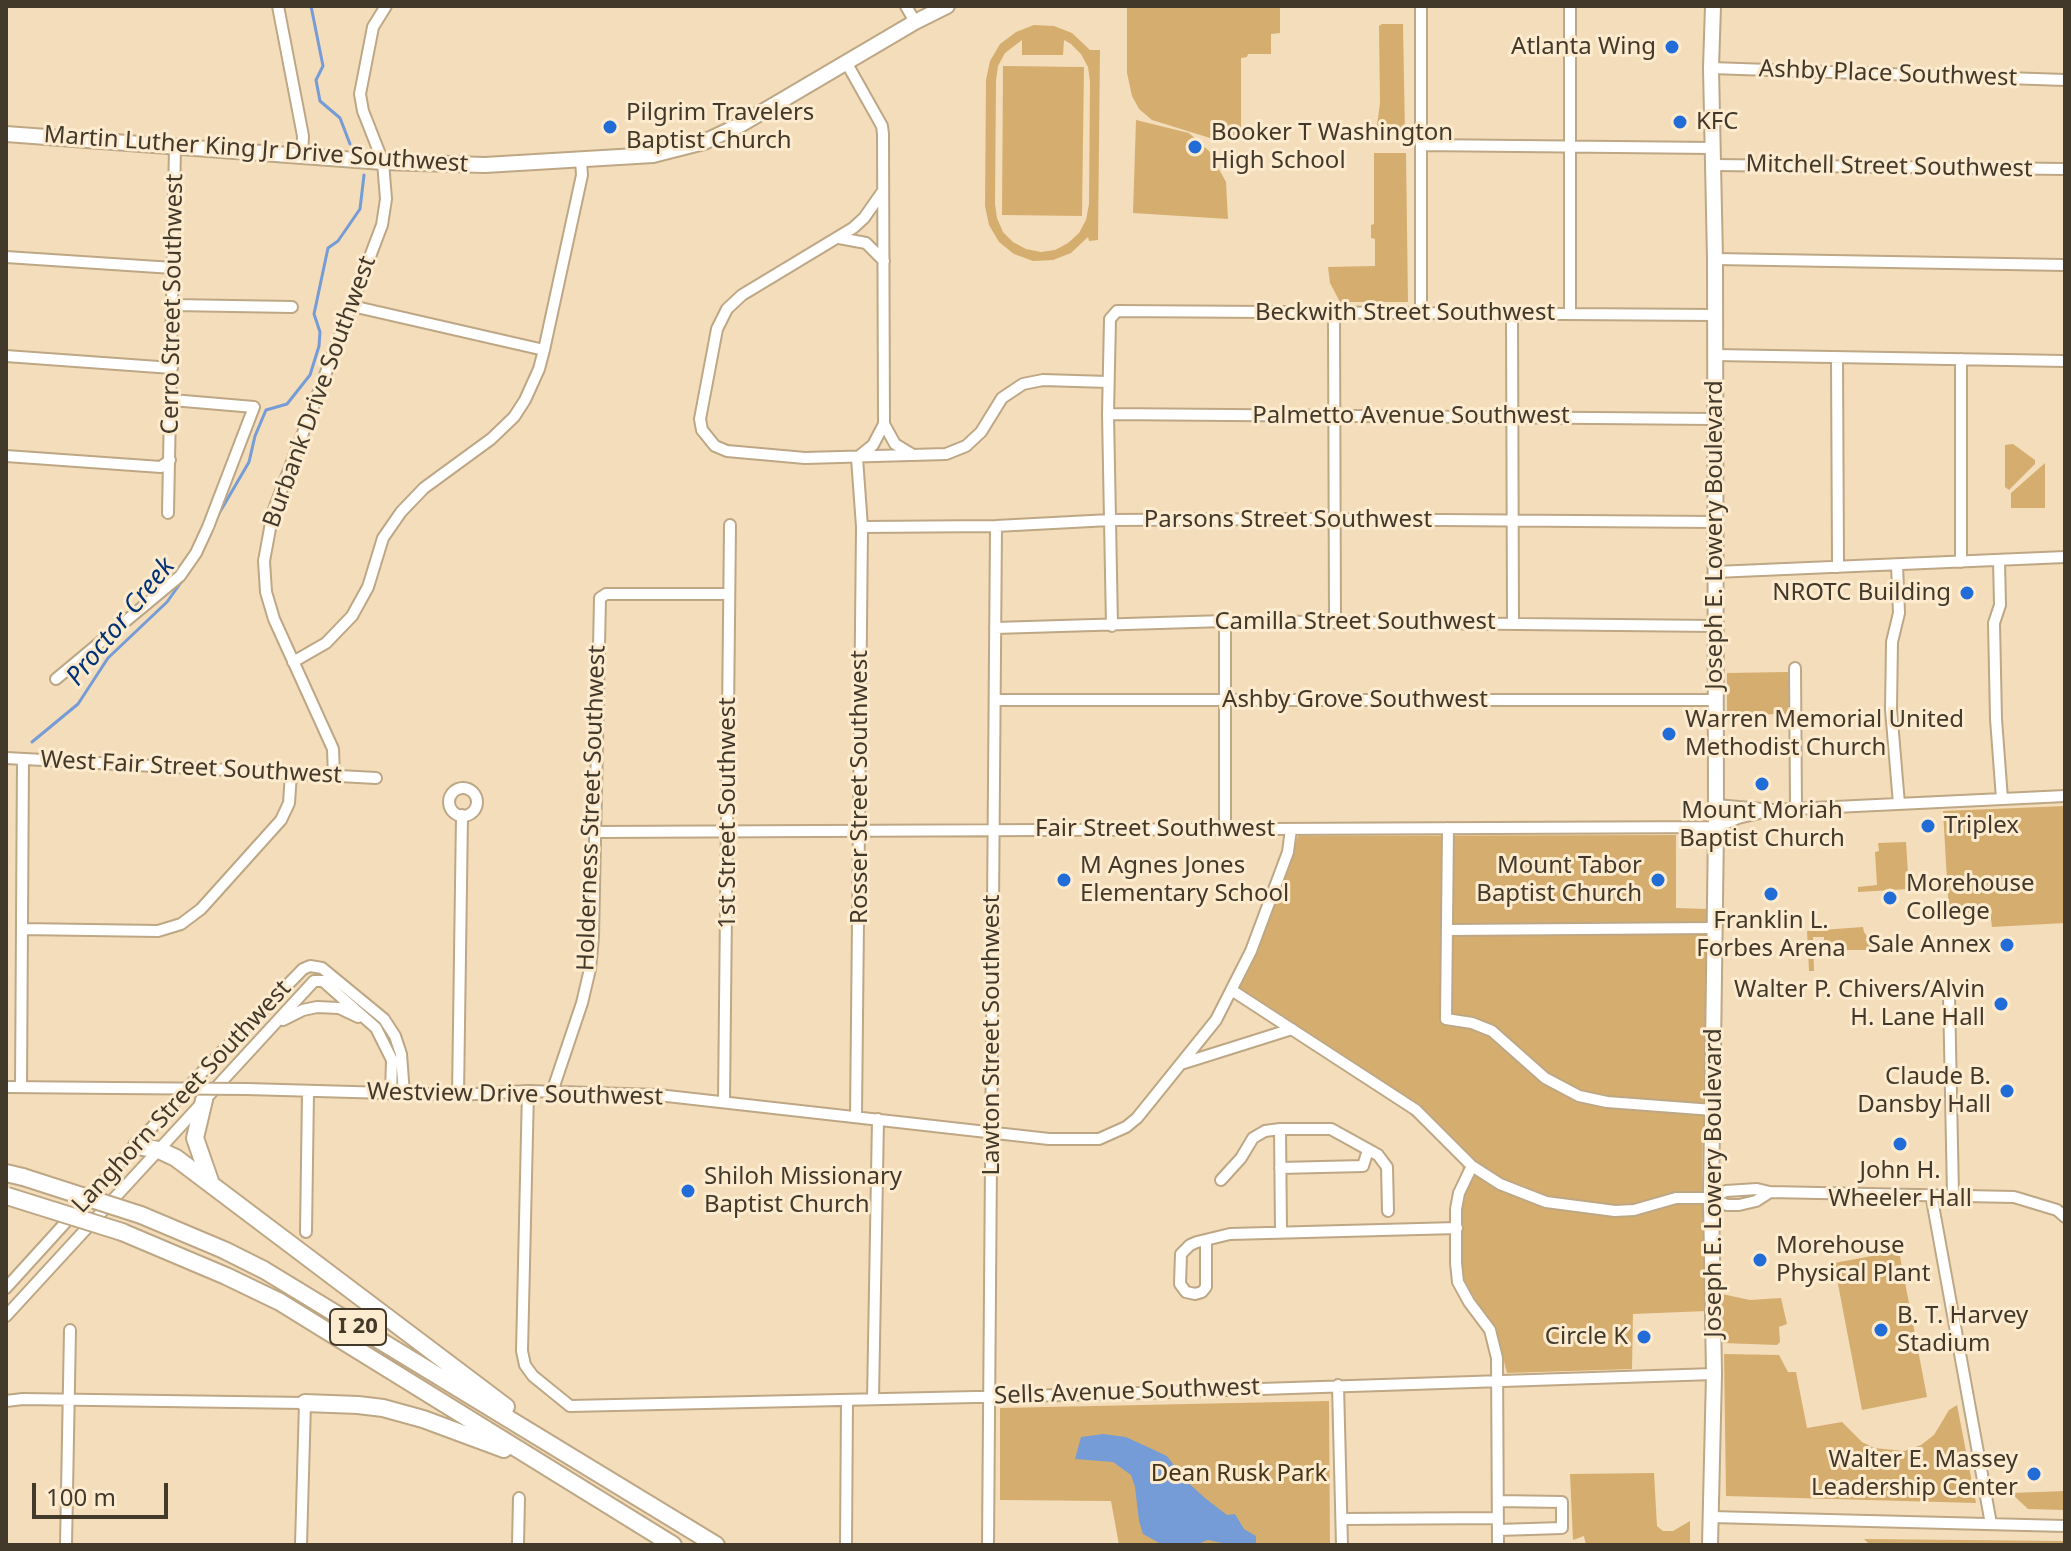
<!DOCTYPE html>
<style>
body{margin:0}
#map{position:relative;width:2071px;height:1551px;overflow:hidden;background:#f4ddba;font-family:"Noto Sans",sans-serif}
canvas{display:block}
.frame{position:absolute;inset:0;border:8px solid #42392b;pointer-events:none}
.scale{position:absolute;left:32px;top:1483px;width:136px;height:36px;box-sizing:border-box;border:4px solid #42392b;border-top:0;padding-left:10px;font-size:24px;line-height:28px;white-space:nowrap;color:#42392b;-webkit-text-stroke:6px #fdebcf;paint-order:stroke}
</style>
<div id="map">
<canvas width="2071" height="1551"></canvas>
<div class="frame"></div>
<div class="scale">100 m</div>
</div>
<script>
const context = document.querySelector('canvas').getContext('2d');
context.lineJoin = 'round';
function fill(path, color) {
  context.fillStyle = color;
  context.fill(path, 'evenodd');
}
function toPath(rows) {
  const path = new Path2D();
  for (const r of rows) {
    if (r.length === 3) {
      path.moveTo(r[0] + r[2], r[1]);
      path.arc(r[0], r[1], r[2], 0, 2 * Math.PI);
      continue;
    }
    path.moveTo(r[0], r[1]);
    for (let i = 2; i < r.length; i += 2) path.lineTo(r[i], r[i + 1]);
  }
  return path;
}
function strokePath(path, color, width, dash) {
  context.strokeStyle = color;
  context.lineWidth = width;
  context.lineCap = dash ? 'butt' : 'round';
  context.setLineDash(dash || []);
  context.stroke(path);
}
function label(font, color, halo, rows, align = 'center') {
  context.font = font + ' "Noto Sans",sans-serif';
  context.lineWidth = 6;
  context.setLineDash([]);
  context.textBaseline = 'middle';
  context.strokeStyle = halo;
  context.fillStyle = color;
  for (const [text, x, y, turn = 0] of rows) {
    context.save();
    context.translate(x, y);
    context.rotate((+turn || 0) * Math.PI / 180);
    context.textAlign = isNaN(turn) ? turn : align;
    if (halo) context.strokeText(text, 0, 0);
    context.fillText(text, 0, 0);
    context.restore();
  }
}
fill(toPath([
 [1127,6,1280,6,1280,33,1271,34,1271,54,1248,54,1247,57,1241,58,1241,139,1210,138,1152,120,1139,109,1132,96,1127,73],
 [1382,24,1403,24,1405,134,1376,133,1380,103,1379,26],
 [1034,25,1054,26,1072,33,1090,50,1100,50,1098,240,1089,241,1088,237,1071,253,1053,260,1033,261,1014,254,999,242,989,225,985,206,986,80,990,61,1000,44,1016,32],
 [1022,40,1022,55,1063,55,1064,40,1071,44,1081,54,1088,67,1090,82,1089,204,1086,220,1079,233,1068,243,1055,250,1041,252,1026,249,1013,242,1003,232,997,218,995,204,996,80,998,66,1005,53],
 [1003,66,1084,67,1082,216,1002,215],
 [1136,120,1189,133,1209,151,1226,182,1228,219,1133,213],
 [1374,153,1406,153,1408,302,1340,302,1330,283,1328,267,1375,266,1375,239,1371,238,1371,225,1374,224],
 [2013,444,2035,460,2035,464,2009,490,2005,487,2005,445],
 [2045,463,2045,508,2011,508,2011,493],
 [1788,672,1789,714,1727,715,1727,673],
 [2065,806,2065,923,1992,927,1990,911,1949,914,1943,811],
 [1676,835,1676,908,1707,909,1702,1180,1713,1212,1707,1311,1633,1314,1632,1369,1507,1373,1496,1331,1463,1280,1460,1223,1463,1161,1395,1101,1235,996,1298,836],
 [1906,842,1909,889,1858,892,1858,887,1877,885,1875,852,1879,851,1878,843],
 [1863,927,1864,932,1869,939,1875,939,1876,950,1824,950,1824,937,1813,937,1814,971,1809,971,1807,931],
 [1899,1251,1927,1397,1862,1410,1834,1263],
 [1722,1294,1750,1300,1781,1298,1787,1324,1779,1327,1780,1342,1777,1345,1722,1343],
 [1724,1354,1779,1355,1788,1372,1796,1372,1807,1428,1842,1422,1862,1442,1874,1448,1904,1451,1921,1445,1934,1435,1949,1410,1957,1405,1976,1503,1726,1496],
 [1329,1401,1330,1545,1119,1545,1111,1501,1000,1500,1000,1408],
 [1654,1473,1657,1526,1663,1531,1673,1531,1690,1521,1690,1545,1586,1545,1584,1536,1573,1540,1570,1474],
 [2065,1491,2064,1510,2028,1509,2011,1493],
 [1864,1539,2065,1541,2065,1545,1870,1545]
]), '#d5ae6f');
fill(toPath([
 [1103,1434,1126,1437,1167,1456,1184,1479,1205,1498,1227,1515,1235,1514,1244,1529,1256,1536,1256,1543,1232,1545,1208,1540,1195,1545,1163,1545,1143,1534,1139,1521,1135,1487,1131,1475,1113,1462,1075,1459,1081,1437]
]), '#759cd6');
strokePath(toPath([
 [311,6,323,66,316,80,320,101,340,118,350,144],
 [217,517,249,462,255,436,266,410,287,404,310,375,319,346,320,332,314,314,328,248,338,241,360,209,364,175],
 [32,742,78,704,108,658,167,602,192,567]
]), '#759cd6', 3);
const minor = toPath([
 [278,6,303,136,302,156],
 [906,6,915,22],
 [1570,6,1570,314],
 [846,62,882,126,883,134,884,424,873,445,857,458,862,527,856,1117],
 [1711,68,2065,80],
 [1421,145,1712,148],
 [1714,165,2065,169],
 [883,191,864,218,853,228,742,295,727,309,717,329,700,419,702,430,715,446,727,451,805,458,946,454,966,446,981,432,1002,398,1023,384,1043,380,1108,382],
 [839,238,866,243,884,261],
 [6,257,173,268],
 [1715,259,2065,265],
 [173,305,292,307],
 [352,306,544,350],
 [1334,312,1335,623],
 [1421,313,1421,6],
 [1512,314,1513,623],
 [1715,355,2065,361],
 [6,356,172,368],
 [1837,357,1838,567],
 [1961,359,1961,562],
 [1108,414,1715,419],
 [884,424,895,444,913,455],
 [6,456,161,467,170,460],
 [168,513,175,147],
 [862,527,996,526,1110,520,1304,519,1715,522],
 [1999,560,2000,605,1994,623,1996,719,2002,799],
 [1897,565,1899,613,1892,642,1891,709,1899,804],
 [1715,572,2065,557],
 [1112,626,1108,414,1110,319,1117,311,1715,315],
 [995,628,1225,621,1716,626],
 [293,662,326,643,352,616,368,587,383,538,401,512,424,488,491,439,514,417,525,400,539,369,544,350,582,175,581,161],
 [1795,668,1796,808],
 [56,679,180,576,196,553,208,527,254,407,172,400],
 [995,700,1716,700],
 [6,758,376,778],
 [334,776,333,749,274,619,266,592,264,561,273,512,382,225,386,199,383,162,363,111,360,94,373,27,386,6],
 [463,802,14],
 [1716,805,1762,809],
 [1448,828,1446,1019,1472,1023,1492,1031,1545,1078,1579,1096,1607,1102,1713,1110],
 [1225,829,1225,621],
 [595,832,1716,827,1738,818,1772,810,2065,796],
 [22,929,158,931,181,924,201,909,281,820,289,803,291,773],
 [1447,930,1715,928],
 [314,981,323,981,376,1028,392,1060,391,1094],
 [1233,991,1416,1110,1472,1166,1500,1184,1546,1202,1615,1211,1634,1210,1676,1198,1711,1198,1726,1191,1757,1189,1770,1192,2014,1197,2057,1210,2065,1217],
 [1949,994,1953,1195],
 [283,1020,303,1010,317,1007,339,1008,358,1017],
 [1184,1063,1292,1029],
 [6,1087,114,1088],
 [21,1087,23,759],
 [247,1089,458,1095,528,1091,658,1095,1049,1139,1099,1139,1126,1127,1137,1118,1216,1020,1251,951,1288,852,1291,829],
 [528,1091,522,1351,525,1365,533,1376,570,1406,1110,1394,1714,1374],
 [552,1092,582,1003,590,969,593,937,600,598,606,594,729,594],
 [458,1095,462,815],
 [724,1102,730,525],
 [1472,1166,1459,1193,1456,1209,1456,1263,1458,1282,1469,1302,1490,1330,1497,1358,1498,1545],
 [1280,1168,1363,1166,1368,1150],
 [1221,1180,1241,1158,1253,1138,1265,1131,1280,1129],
 [1931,1194,1991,1524],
 [1711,1198,1727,1205,1739,1205,1756,1201,1770,1192],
 [1281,1231,1280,1129,1331,1129,1378,1155,1387,1167,1388,1211],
 [306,1232,308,1092],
 [1206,1240,1206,1287,1202,1292,1195,1294,1186,1292,1180,1284,1181,1254,1190,1245,1197,1242,1230,1234,1457,1228],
 [6,1288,205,1069,303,969,310,966,322,968,384,1019,395,1036,401,1054,404,1094],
 [6,1316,314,981],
 [1338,1385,1342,1545],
 [873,1399,878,1119],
 [6,1401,23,1399,305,1403,301,1545],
 [1711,1517,2065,1526],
 [1342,1519,1498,1518],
 [1498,1530,1562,1528,1562,1502,1498,1501],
 [66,1545,70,1330],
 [518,1545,519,1498],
 [846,1545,847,1400],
 [988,1545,996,526]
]);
const major = toPath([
 [6,134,383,162,485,165,653,155,704,142,740,125,915,22,947,6],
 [1710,1545,1714,1374,1711,1198,1716,827,1715,259,1711,68,1713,6]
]);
const highway = toPath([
 [204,1100,195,1138,211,1184],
 [137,1146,159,1150,176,1158,506,1407],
 [6,1173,23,1177],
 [141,1215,224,1250,264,1270,716,1545],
 [122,1232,226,1276,280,1302,673,1545],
 [305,1403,358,1405,383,1408,423,1419,504,1449]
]);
strokePath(minor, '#bda785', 14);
strokePath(major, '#bda785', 18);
strokePath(highway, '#bda785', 20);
strokePath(minor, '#fff', 10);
strokePath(major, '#fff', 14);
strokePath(highway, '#fff', 16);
const minorBridge = toPath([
 [114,1088,247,1089]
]);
const highwayBridge = toPath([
 [23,1177,141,1215],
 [7,1196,122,1232]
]);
strokePath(minorBridge, '#bda785', 14, []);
strokePath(highwayBridge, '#bda785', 20, []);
strokePath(minorBridge, '#fff', 10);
strokePath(highwayBridge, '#fff', 16);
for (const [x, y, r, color] of [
 [1672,47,8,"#226cd7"],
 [1680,122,8,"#226cd7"],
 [610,127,8,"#226cd7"],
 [1195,147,8,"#226cd7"],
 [1967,593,8,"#226cd7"],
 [1669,734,8,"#226cd7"],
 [1762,784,8,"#226cd7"],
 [1928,826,8,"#226cd7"],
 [1064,880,8,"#226cd7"],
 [1658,880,8,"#226cd7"],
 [1771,894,8,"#226cd7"],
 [1890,898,8,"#226cd7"],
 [2007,945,8,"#226cd7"],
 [2001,1004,8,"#226cd7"],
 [2007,1091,8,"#226cd7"],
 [1900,1144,8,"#226cd7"],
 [688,1191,8,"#226cd7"],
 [1760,1260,8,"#226cd7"],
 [1881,1330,8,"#226cd7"],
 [1644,1337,8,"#226cd7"],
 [2034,1474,8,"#226cd7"]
]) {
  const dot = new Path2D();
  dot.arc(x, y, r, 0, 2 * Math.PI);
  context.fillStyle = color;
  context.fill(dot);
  strokePath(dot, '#fdebcf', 3);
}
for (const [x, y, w] of [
 [358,1327,56]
]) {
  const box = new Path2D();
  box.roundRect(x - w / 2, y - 18, w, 36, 6);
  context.fillStyle = '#fdebcf';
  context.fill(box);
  strokePath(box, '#42392b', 2);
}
label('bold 22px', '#42392b', null, [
 ["I 20",358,1327]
]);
label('24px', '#42392b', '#fdebcf', [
 ["Atlanta Wing",1656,47,"right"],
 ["Pilgrim Travelers",626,113],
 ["Baptist Church",626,141],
 ["KFC",1696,122],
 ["Booker T Washington",1211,133],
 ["High School",1211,161],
 ["NROTC Building",1951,593,"right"],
 ["Warren Memorial United",1685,720],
 ["Methodist Church",1685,748],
 ["Mount Moriah",1762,811,"center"],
 ["Baptist Church",1762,839,"center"],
 ["Triplex",1944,826],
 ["M Agnes Jones",1080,866],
 ["Elementary School",1080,894],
 ["Mount Tabor",1642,866,"right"],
 ["Baptist Church",1642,894,"right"],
 ["Morehouse",1906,884],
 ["College",1906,912],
 ["Franklin L.",1771,921,"center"],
 ["Forbes Arena",1771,949,"center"],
 ["Sale Annex",1991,945,"right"],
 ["Walter P. Chivers/Alvin",1985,990,"right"],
 ["H. Lane Hall",1985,1018,"right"],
 ["Claude B.",1991,1077,"right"],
 ["Dansby Hall",1991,1105,"right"],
 ["John H.",1900,1171,"center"],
 ["Wheeler Hall",1900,1199,"center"],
 ["Shiloh Missionary",704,1177],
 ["Baptist Church",704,1205],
 ["Morehouse",1776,1246],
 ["Physical Plant",1776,1274],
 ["B. T. Harvey",1897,1316],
 ["Stadium",1897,1344],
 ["Circle K",1628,1337,"right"],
 ["Walter E. Massey",2018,1460,"right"],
 ["Leadership Center",2018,1488,"right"]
], 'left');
label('24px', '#42392b', '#fdebcf', [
 ["Ashby Place Southwest",1888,74,2],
 ["Martin Luther King Jr Drive Southwest",256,150,4],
 ["Mitchell Street Southwest",1889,167,1],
 ["Cerro Street Southwest",173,304,-89],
 ["Beckwith Street Southwest",1405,313],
 ["Burbank Drive Southwest",320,392,-70],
 ["Palmetto Avenue Southwest",1411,416],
 ["Parsons Street Southwest",1288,520],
 ["Joseph E. Lowery Boulevard",1715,535,-90],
 ["Camilla Street Southwest",1355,622],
 ["Ashby Grove Southwest",1355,700],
 ["West Fair Street Southwest",191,768,3],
 ["Rosser Street Southwest",860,787,-90],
 ["Holderness Street Southwest",592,808,-88],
 ["1st Street Southwest",728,813,-90],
 ["Fair Street Southwest",1155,829],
 ["Lawton Street Southwest",992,1035,-90],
 ["Westview Drive Southwest",515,1095,1],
 ["Langhorn Street Southwest",182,1097,-47],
 ["Joseph E. Lowery Boulevard",1714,1183,-90],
 ["Sells Avenue Southwest",1127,1392,-2]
]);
label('24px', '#463517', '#fdebcf', [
 ["Dean Rusk Park",1239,1474]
]);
label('italic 26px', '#013276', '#fdebcf', [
 ["Proctor Creek",121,622,-51]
]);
</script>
